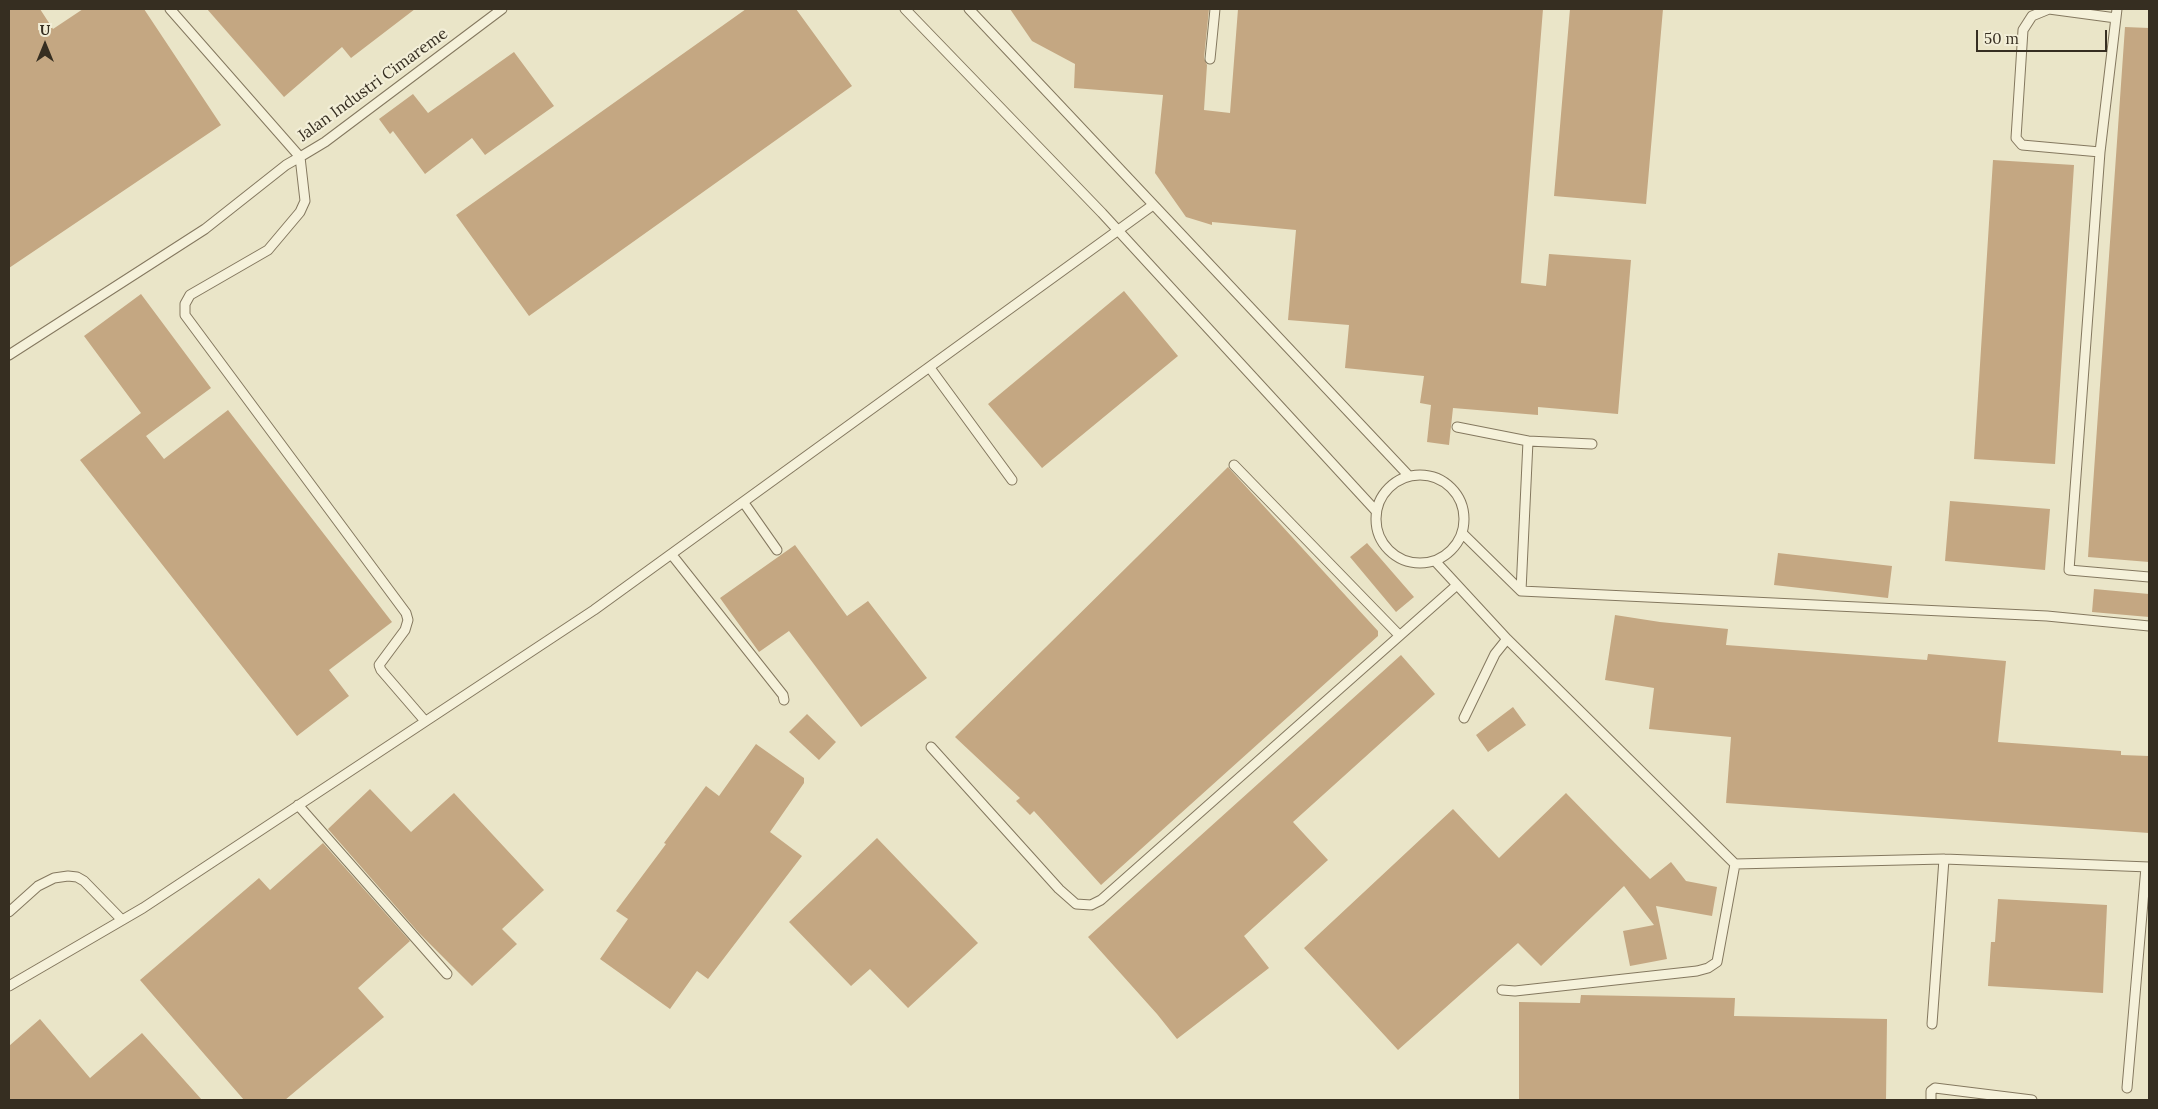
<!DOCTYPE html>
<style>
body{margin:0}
#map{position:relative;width:2158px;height:1109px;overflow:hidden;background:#eae5c8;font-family:Lora,serif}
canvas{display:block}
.frame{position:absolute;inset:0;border:10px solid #362e21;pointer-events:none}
.north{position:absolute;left:20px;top:20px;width:50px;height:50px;-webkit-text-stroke:4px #f2eed7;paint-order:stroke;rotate:0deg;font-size:14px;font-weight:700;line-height:20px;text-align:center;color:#362e21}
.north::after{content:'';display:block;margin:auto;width:18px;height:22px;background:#362e21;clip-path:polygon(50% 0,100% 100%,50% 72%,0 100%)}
.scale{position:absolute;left:1976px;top:30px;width:131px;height:22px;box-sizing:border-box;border:2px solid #362e21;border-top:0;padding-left:6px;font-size:15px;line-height:18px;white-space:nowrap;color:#362e21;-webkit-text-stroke:4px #f2eed7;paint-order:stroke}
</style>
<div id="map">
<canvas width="2158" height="1109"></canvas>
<div class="frame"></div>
<div class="north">U</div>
<div class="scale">50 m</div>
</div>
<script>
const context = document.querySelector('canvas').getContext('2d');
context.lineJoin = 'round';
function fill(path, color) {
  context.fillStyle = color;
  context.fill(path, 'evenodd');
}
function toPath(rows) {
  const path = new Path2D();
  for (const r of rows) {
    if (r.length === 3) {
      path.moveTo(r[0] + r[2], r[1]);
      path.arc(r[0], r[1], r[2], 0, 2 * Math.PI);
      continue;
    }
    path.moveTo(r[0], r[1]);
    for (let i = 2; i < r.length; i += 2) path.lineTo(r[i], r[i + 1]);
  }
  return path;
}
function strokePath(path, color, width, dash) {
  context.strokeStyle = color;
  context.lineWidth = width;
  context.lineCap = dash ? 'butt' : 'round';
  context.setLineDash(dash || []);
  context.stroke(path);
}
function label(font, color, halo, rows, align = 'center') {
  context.font = font + ' Lora,serif';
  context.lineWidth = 4.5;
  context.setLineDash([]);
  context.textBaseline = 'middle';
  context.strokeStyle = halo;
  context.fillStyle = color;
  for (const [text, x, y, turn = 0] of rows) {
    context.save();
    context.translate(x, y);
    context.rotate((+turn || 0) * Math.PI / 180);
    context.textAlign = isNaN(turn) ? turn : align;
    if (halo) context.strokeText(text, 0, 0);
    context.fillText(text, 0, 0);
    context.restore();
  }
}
fill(toPath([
 [9,9,40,9,53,29,83,9,144,9,221,125,9,268],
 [207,9,415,9,351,58,342,47,284,97],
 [746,9,796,9,852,86,529,316,456,215],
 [1010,9,1209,9,1204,58,1207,65,1204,110,1230,113,1238,9,1543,9,1521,283,1546,286,1549,254,1631,260,1618,414,1538,407,1538,415,1453,408,1449,445,1427,442,1431,405,1420,403,1424,376,1345,368,1349,325,1288,320,1296,230,1212,222,1212,225,1186,217,1155,173,1163,95,1074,88,1075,64,1032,41],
 [1570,9,1663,9,1646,204,1554,196],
 [2125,27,2149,28,2149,562,2088,557],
 [514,52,554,106,485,155,472,138,425,174,393,131,390,134,379,119,413,94,428,113],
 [1993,160,2074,165,2055,464,1974,459],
 [1124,291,1178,356,1042,468,988,404],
 [141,294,211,388,146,436,164,459,228,410,392,622,329,670,349,696,297,736,80,460,141,413,84,336],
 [1228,467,1378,631,1378,636,1101,885,1034,811,1030,815,1016,801,1020,798,955,737],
 [1950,501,2050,509,2045,570,1945,561],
 [1367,543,1414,597,1396,612,1350,557],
 [795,545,847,616,868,601,927,678,861,727,789,631,759,652,720,598],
 [1778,553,1892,566,1888,598,1774,585],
 [2094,589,2149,594,2149,617,2092,612],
 [1615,615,1660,622,1728,629,1726,645,1927,660,1928,654,2006,661,1998,742,2121,751,2121,755,2149,756,2149,833,1726,803,1731,737,1649,729,1654,688,1605,680],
 [1401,655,1435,694,1293,822,1328,860,1244,936,1269,968,1177,1039,1157,1014,1088,937],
 [1513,707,1526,725,1488,752,1476,735],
 [807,714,836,742,819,760,789,732],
 [756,744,804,778,804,783,770,832,802,856,708,979,697,971,670,1009,600,959,628,919,616,911,666,844,664,843,706,786,719,796],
 [370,789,411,832,454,793,544,890,502,929,517,944,472,986,419,933,328,829],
 [1566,793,1650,879,1671,862,1686,881,1717,887,1712,916,1656,906,1667,959,1630,966,1623,931,1654,925,1624,886,1541,966,1518,943,1398,1050,1304,948,1453,809,1499,858],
 [877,838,978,943,908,1008,870,969,851,986,789,922],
 [323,843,410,941,358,988,384,1017,285,1100,244,1100,140,980,259,878,270,890],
 [1998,899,2107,905,2103,993,1988,986,1991,942,1995,942],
 [1581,995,1735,998,1734,1016,1887,1019,1886,1100,1519,1100,1519,1002,1580,1003],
 [40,1019,90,1078,142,1033,202,1100,9,1100,9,1046]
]), '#c4a782');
const lane = toPath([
 [170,9,300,157,325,142,502,9],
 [905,9,1102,213,1376,511],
 [969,9,1409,476],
 [2117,9,2100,152,2069,570,2149,577],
 [1210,59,1215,9],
 [2100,152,2022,145,2016,138,2023,30,2032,16,2049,9,2116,18],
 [9,355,205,229,286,165,300,157,305,201,300,212,268,250,190,295,185,304,185,315,406,613,408,620,405,630,379,665,381,670,425,721],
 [930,368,1012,480],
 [1457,427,1528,441,1521,591],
 [1528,441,1592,444],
 [1234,465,1399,635],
 [1420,519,44],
 [744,503,777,550],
 [1462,533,1521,591,2047,616,2149,626],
 [672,555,783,695,784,700],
 [1435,561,1507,639,1735,864,1944,859,2149,867],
 [1464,718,1495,654,1507,639],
 [931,747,1059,889,1076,904,1091,905,1101,900,1457,585],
 [298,805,447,974],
 [9,912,38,886,54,878,68,876,77,877,84,881,122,920],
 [9,986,143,908,594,610,1153,205],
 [1502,990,1515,991,1697,971,1708,968,1717,962,1735,864],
 [1932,1024,1944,859],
 [2127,1088,2146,867],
 [1931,1100,1931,1091,1935,1088,2032,1100]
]);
strokePath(lane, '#84785f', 11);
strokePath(lane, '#f5f1da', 9);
label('16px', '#362e21', '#f2eed7', [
 ["Jalan Industri Cimareme",373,85,-36]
]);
</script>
